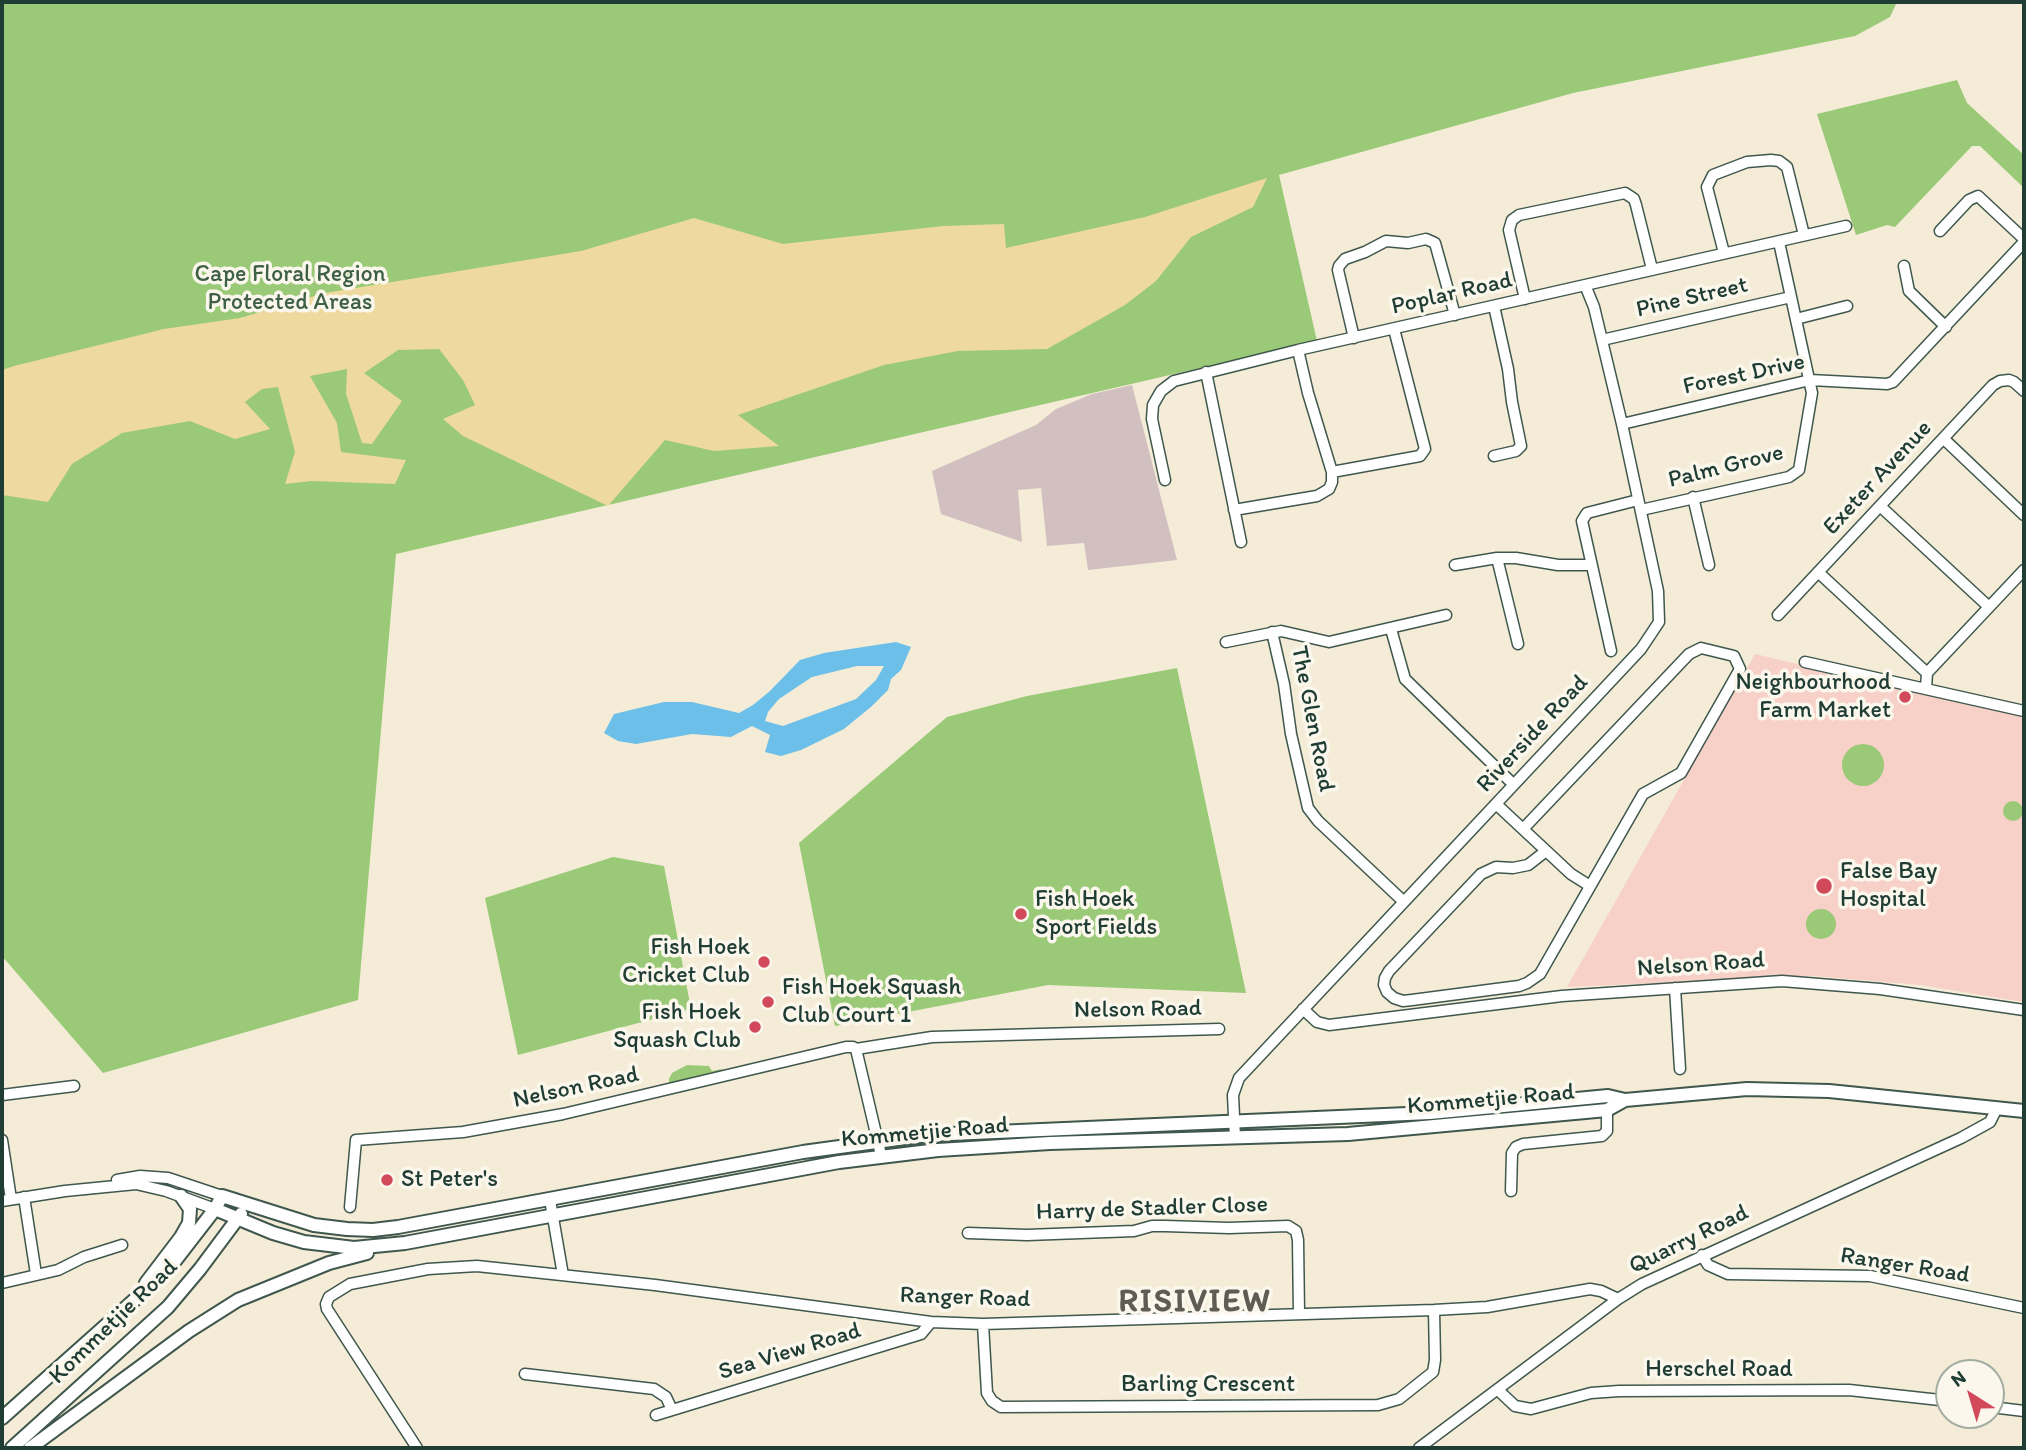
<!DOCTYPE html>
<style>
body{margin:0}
#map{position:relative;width:2026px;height:1450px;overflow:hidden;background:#f4ecd7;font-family:Itim,sans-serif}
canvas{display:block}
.frame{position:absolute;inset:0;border:4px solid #1f3d34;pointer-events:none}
.north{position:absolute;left:1935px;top:1359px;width:70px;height:70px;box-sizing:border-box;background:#fbf7ec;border:2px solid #a3ada2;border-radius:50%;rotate:323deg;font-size:19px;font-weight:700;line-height:28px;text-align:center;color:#1f3d34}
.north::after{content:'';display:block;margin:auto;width:24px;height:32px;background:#d1495b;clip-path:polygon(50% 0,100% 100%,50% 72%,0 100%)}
</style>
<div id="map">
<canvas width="2026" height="1450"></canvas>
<div class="frame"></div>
<div class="north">N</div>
</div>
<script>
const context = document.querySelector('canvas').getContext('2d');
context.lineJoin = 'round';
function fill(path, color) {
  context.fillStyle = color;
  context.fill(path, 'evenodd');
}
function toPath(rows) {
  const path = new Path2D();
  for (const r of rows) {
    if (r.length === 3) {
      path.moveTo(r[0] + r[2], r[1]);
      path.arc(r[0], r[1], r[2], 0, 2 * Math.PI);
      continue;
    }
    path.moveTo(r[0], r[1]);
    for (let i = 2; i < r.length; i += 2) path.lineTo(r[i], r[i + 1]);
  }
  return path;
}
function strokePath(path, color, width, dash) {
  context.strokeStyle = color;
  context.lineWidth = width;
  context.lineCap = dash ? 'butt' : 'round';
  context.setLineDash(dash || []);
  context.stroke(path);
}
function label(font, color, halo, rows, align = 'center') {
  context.font = font + ' Itim,sans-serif';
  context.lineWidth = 7;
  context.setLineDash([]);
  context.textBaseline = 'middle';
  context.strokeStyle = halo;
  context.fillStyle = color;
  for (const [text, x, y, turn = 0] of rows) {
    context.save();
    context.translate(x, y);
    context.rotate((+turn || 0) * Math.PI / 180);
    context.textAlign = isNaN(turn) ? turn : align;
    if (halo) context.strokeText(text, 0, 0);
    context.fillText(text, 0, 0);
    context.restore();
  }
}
fill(toPath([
 [1755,654,2024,717,2024,1002,1921,985,1813,976,1567,987]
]), '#f7d1c8');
fill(toPath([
 [1132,385,1177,560,1088,570,1084,543,1047,546,1041,488,1018,490,1022,542,941,514,932,471,1036,425,1056,409,1092,394]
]), '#d2bfc0');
fill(toPath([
 [2,2,1897,2,1890,17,1855,36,1573,93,1279,175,1317,341,396,554,358,1000,103,1073,2,956],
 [1957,80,1967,103,2024,155,2024,188,1980,146,1972,146,1895,227,1887,225,1856,235,1817,114],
 [1177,668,1246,993,1048,985,835,1026,799,843,947,717,1027,696],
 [1863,765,21],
 [2013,811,10],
 [613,857,664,866,691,1009,518,1055,485,898],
 [1821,924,15],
 [687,1065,709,1066,712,1071,722,1069,724,1072,669,1084,669,1079,672,1073]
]), '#9ac977');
fill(toPath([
 [1267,178,1253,207,1191,237,1156,281,1125,305,1047,349,958,351,884,365,738,415,779,446,714,451,665,440,608,506,463,436,443,419,475,405,463,380,439,349,398,350,364,373,402,401,372,444,362,443,346,394,347,369,310,376,337,423,341,452,406,460,395,484,312,481,285,484,295,452,278,387,262,389,245,402,270,429,235,439,190,421,122,433,72,464,48,502,2,495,2,370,14,366,164,329,240,318,325,293,581,251,694,218,783,244,943,226,1004,224,1006,248,1145,217]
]), '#eeda9e');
fill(toPath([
 [896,642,911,647,901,670,891,679,888,690,872,706,844,729,801,750,781,756,765,752,770,735,752,726,731,737,692,734,636,744,618,741,604,733,614,714,664,702,692,702,739,713,753,705,770,691,800,660,824,653],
 [857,666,884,666,876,680,856,699,783,726,765,721,768,712,779,699,812,677]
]), '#6cbfe8');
const minor = toPath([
 [1940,231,1969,200,1978,196,2024,239],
 [1724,253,1707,187,1713,175,1747,162,1771,160,1779,161,1787,167,1804,235],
 [1904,266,1909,291,1946,327],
 [1525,299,1509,230,1512,220,1519,215,1625,193,1634,199,1636,205,1652,269],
 [1494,306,1508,369,1512,402,1521,446,1516,451,1494,456],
 [1796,319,1847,306],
 [1354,338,1338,270,1339,266,1345,259,1365,252,1386,241,1408,243,1426,239,1435,243,1455,315],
 [1602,340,1791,297],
 [1206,372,1241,542],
 [1622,424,1810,380,1887,384,1893,382,2024,242],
 [1944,439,2024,515],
 [1332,472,1420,456,1425,449,1394,329],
 [1165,480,1152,419,1153,405,1161,391,1174,381,1298,350,1846,226],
 [1693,497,1709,565],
 [1880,506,1989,607],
 [1234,510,1317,496,1329,489,1332,482,1332,472,1308,393,1298,350],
 [1641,510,1789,477,1799,470,1812,393,1779,242],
 [1497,558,1518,644],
 [1455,565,1497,558,1516,558,1558,565,1591,565],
 [1818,572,1927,673],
 [1778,615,1993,385,2000,381,2009,380,2014,382,2024,391],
 [1391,629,1405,679,1513,784],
 [1272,632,1284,684,1291,734,1308,808,1318,821,1403,901],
 [1226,642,1281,631,1329,642,1446,615],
 [1611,651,1582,521,1587,513,1638,500],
 [1805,662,2024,711],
 [1926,688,1927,673,2024,570],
 [1496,804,1571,874,1590,886],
 [1523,829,1689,654,1701,648,1734,656,1740,669,1681,773,1643,794,1540,974,1527,983,1519,986,1412,1000,1403,1001,1394,998,1387,992,1384,985,1385,978,1389,971,1481,874,1496,867,1513,868,1528,865,1546,851],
 [1675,988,1680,1069],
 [1303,1009,1317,1022,1329,1025,1562,996,1782,981,1880,989,2024,1010],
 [856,1049,881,1155],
 [2,1095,74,1086],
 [1235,1138,1233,1095,1239,1078,1641,649,1659,622,1658,591,1622,424,1594,307,1585,285],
 [2,1140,11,1199],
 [117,1180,140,1176,168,1178,222,1196],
 [1511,1191,1512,1153,1516,1147,1523,1144,1602,1136,1607,1131,1607,1110],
 [24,1197,36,1274],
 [550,1200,563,1275],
 [2,1201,65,1191,136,1184,166,1191,215,1209],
 [350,1207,356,1140,463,1132,563,1114,846,1047,853,1047,856,1049,932,1037,1219,1029],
 [968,1233,1027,1235,1134,1231,1152,1226,1165,1226,1229,1228,1288,1226,1296,1231,1298,1240,1299,1314],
 [1702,1255,1708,1265,1728,1274,1870,1276,2024,1308],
 [2,1283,58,1270,84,1257,122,1245],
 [983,1324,987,1393,992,1401,1001,1407,1378,1405,1399,1399,1433,1372,1435,1360,1434,1310],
 [525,1374,654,1389,666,1397,672,1410],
 [1498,1390,1515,1406,1531,1409,1591,1393,1619,1391,1849,1390,1949,1401],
 [1991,1407,2024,1411],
 [656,1415,921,1334,931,1322],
 [417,1448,327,1309,326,1304,329,1297,350,1284,428,1269,477,1266,655,1285,931,1322,983,1324,1434,1310,1487,1307,1590,1289,1601,1291,1618,1299],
 [1419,1448,1618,1299,1642,1284,1961,1138,1990,1122,1997,1108]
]);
const major = toPath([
 [215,1209,273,1233,304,1242,354,1248,405,1243,839,1162,938,1150,1050,1143,1348,1134,1607,1110,1625,1100,1747,1089,1829,1091,2024,1111],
 [146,1283,181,1237,189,1223,190,1209,181,1196],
 [2,1418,167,1271,215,1209,222,1196,314,1225,347,1229,373,1230,398,1227,803,1152,927,1135,1430,1113,1608,1096,1625,1100],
 [12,1448,168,1307,200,1269,241,1214],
 [30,1448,189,1331,238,1300,329,1263,367,1253]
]);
strokePath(minor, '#3f574c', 13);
strokePath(major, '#3f574c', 16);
strokePath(minor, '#fff', 10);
strokePath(major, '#fff', 12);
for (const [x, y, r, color] of [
 [1905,697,7,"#d1495b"],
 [1824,886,9,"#d1495b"],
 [1021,914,7,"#d1495b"],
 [764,962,7,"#d1495b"],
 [768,1002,7,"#d1495b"],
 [755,1027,7,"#d1495b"],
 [387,1180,7,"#d1495b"]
]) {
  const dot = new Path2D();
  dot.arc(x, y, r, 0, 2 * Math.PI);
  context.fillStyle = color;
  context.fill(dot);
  strokePath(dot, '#fbf7ec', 2.5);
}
label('24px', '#3e6045', '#fbf7ec', [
 ["Cape Floral Region",290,275],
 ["Protected Areas",290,303]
]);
label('24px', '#1f3d34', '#fbf7ec', [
 ["Poplar Road",1452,294,-13],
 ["Pine Street",1692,298,-13],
 ["Forest Drive",1744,375,-12],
 ["Palm Grove",1726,467,-14],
 ["Exeter Avenue",1878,478,-47],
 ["The Glen Road",1312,719,79],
 ["Riverside Road",1533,734,-47],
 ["Nelson Road",1701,965,-4],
 ["Nelson Road",1138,1010,-1],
 ["Nelson Road",576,1088,-12],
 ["Kommetjie Road",1491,1100,-5],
 ["Kommetjie Road",925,1133,-5],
 ["Harry de Stadler Close",1152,1209,-2],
 ["Quarry Road",1689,1240,-26],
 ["Ranger Road",1905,1266,9],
 ["Ranger Road",965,1298,2],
 ["Kommetjie Road",114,1322,-44],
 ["Sea View Road",790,1352,-17],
 ["Herschel Road",1719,1370],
 ["Barling Crescent",1208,1385]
]);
label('24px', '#1f3d34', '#fbf7ec', [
 ["Neighbourhood",1891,683,"right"],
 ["Farm Market",1891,711,"right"],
 ["False Bay",1840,872],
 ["Hospital",1840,900],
 ["Fish Hoek",1035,900],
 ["Sport Fields",1035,928],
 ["Fish Hoek",750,948,"right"],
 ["Cricket Club",750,976,"right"],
 ["Fish Hoek Squash",782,988],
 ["Club Court 1",782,1016],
 ["Fish Hoek",741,1013,"right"],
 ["Squash Club",741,1041,"right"],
 ["St Peter's",401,1180]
], 'left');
context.letterSpacing = '2px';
label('bold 32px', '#5e5c53', '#fbf7ec', [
 ["RISIVIEW",1195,1303]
]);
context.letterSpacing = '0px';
</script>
